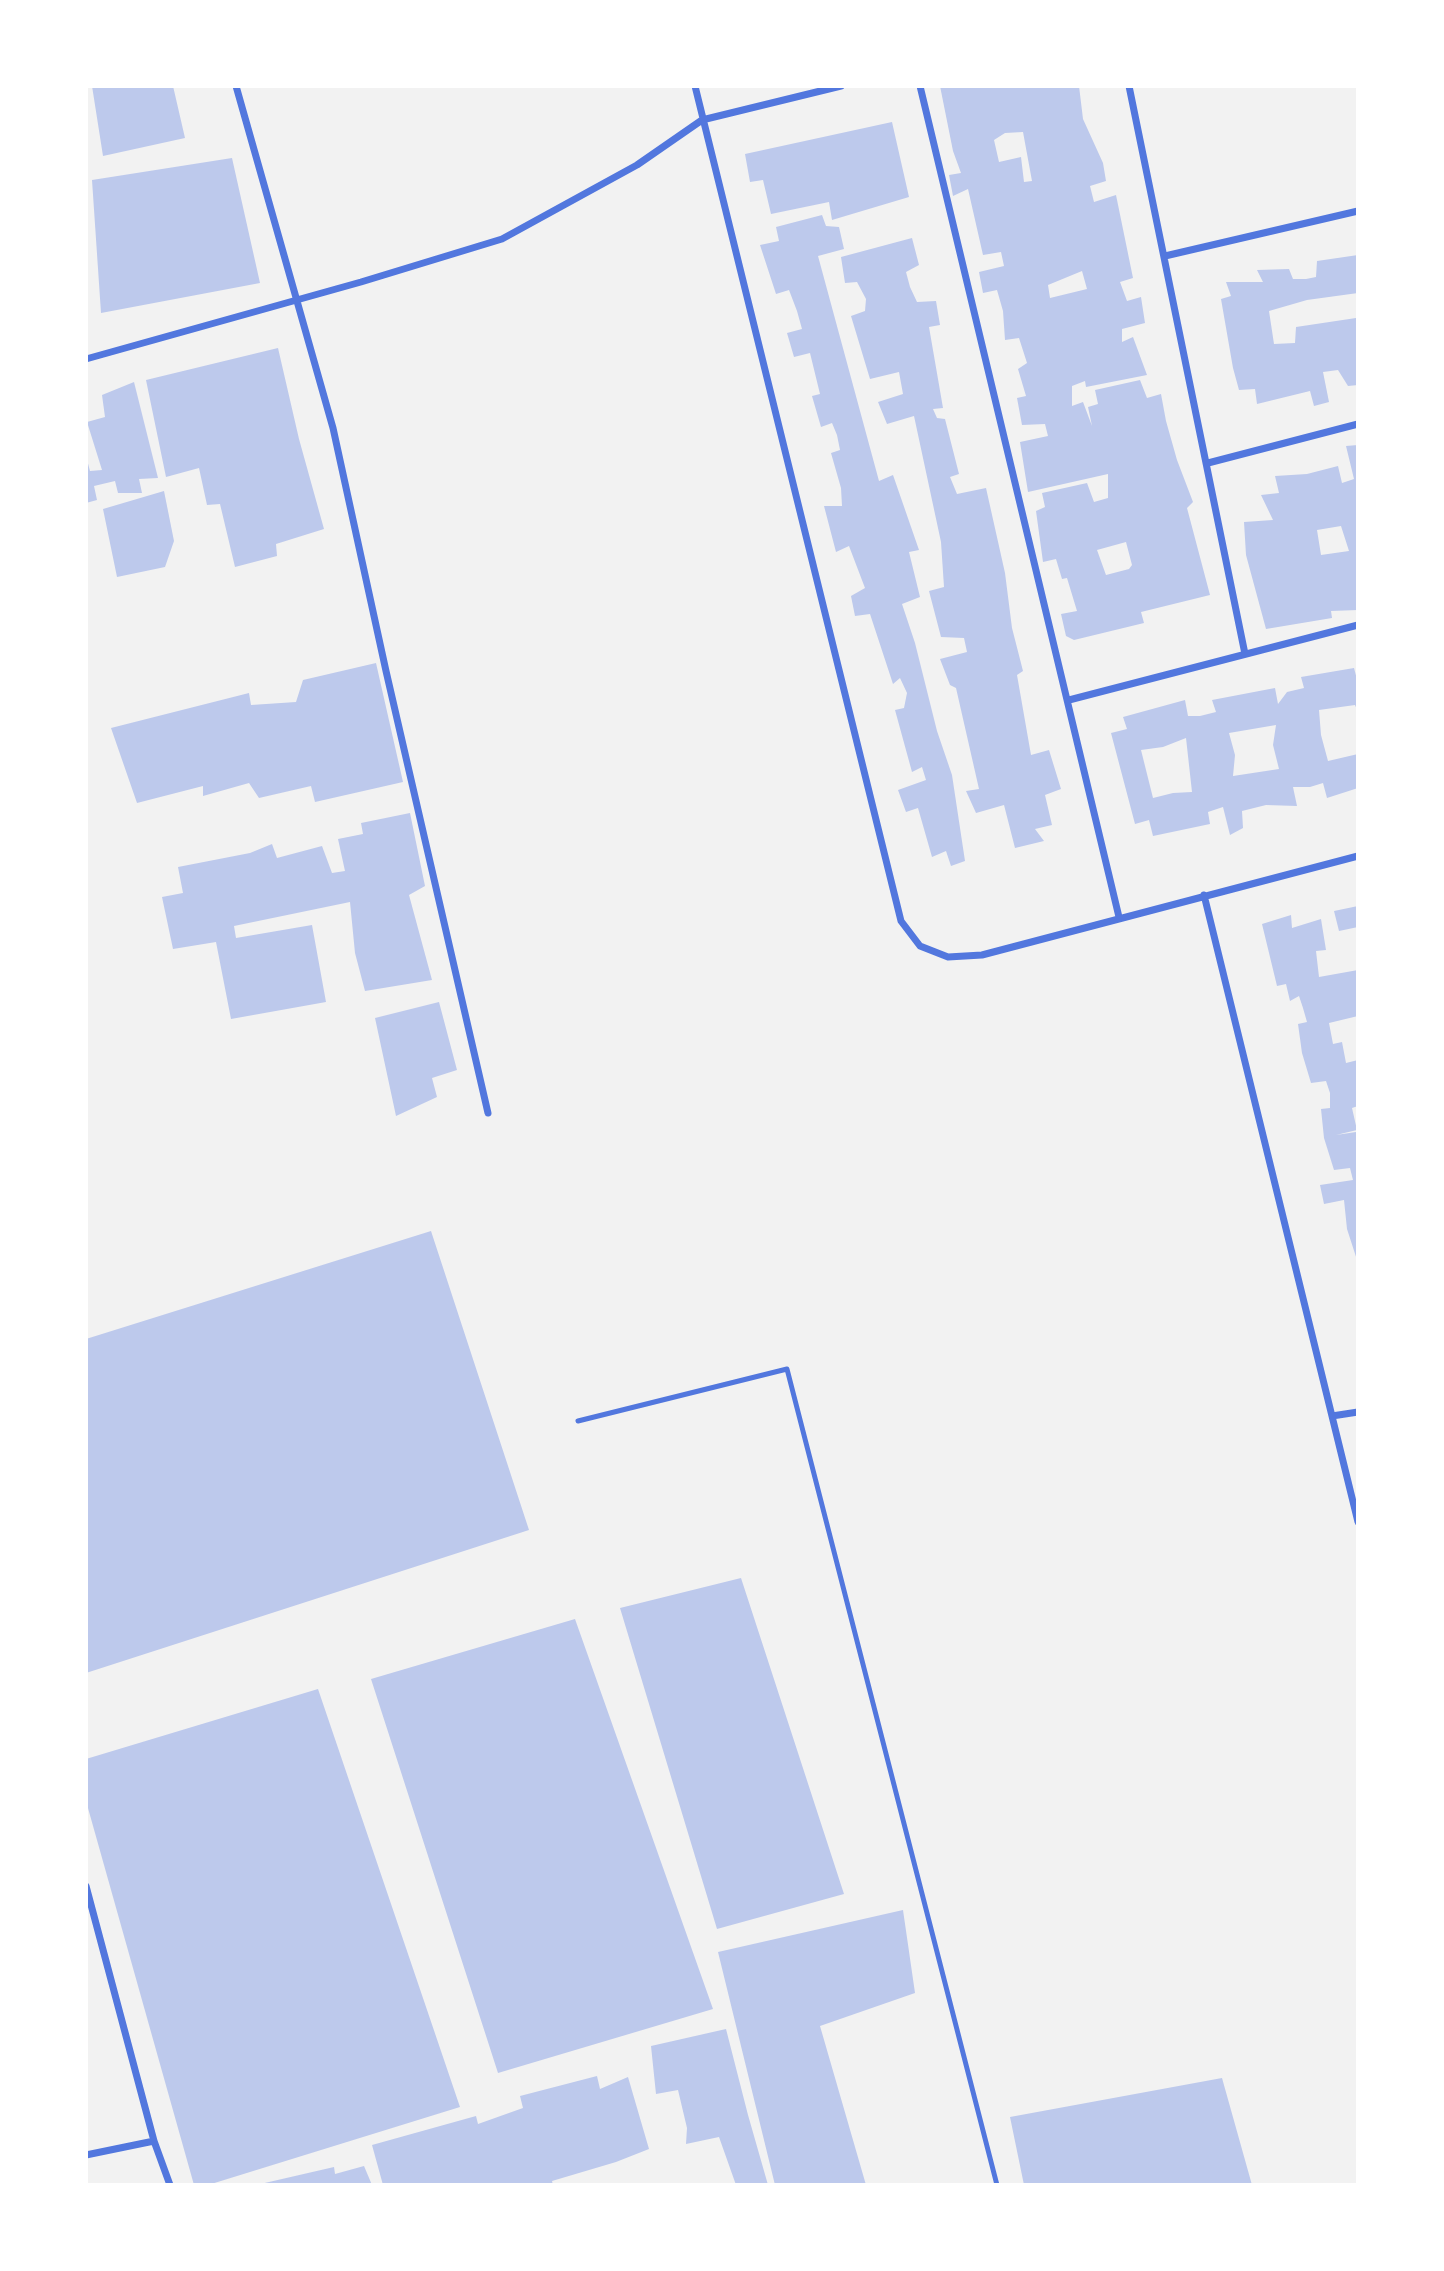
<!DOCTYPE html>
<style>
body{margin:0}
#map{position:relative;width:1444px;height:2271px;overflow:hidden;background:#f2f2f2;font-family:Lora,serif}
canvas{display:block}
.frame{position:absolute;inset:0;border:88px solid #fff;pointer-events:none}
</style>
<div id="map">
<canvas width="1444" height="2271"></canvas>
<div class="frame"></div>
</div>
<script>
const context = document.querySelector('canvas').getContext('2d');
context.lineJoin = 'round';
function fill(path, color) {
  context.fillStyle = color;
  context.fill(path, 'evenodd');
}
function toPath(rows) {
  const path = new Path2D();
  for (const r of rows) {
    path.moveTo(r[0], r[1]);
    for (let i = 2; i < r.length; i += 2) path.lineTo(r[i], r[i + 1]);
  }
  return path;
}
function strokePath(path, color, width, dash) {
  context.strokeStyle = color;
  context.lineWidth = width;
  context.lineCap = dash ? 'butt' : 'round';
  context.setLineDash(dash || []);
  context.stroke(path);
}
fill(toPath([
 [92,86,173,86,185,138,103,156],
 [940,86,1079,86,1083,119,1103,163,1106,181,1090,186,1094,202,1116,195,1133,278,1120,282,1127,301,1141,297,1145,323,1122,329,1122,342,1133,337,1147,375,1086,387,1085,381,1072,386,1072,406,1083,402,1092,426,1088,407,1098,404,1095,390,1140,380,1147,398,1161,394,1166,421,1177,460,1193,502,1187,508,1210,595,1141,612,1144,623,1074,640,1066,636,1061,614,1077,611,1067,578,1062,579,1056,559,1043,562,1036,511,1045,507,1042,493,1087,483,1094,502,1108,498,1108,474,1028,492,1020,442,1048,436,1045,424,1022,425,1017,398,1026,396,1018,369,1027,363,1019,338,1005,340,1003,311,997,290,983,293,979,272,1004,266,1001,252,983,255,968,189,953,196,949,175,961,173,953,151],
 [1023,132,1032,181,1024,182,1021,157,999,162,994,140,1005,133],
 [1082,271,1087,289,1050,298,1048,285],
 [1126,542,1132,565,1129,569,1106,575,1097,550],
 [892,122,909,197,832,220,829,202,771,214,763,180,750,182,745,154],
 [232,158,260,283,101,313,92,180],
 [822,215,826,226,839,227,844,249,818,256,879,481,893,475,919,550,909,552,920,597,902,604,915,643,937,731,952,775,965,861,951,866,946,851,932,857,918,808,906,812,898,790,926,780,922,767,912,772,895,710,904,708,907,693,900,678,893,684,870,614,855,616,851,596,865,588,849,546,836,552,824,506,842,506,841,488,831,453,840,450,837,435,832,423,821,427,812,396,820,394,810,353,794,357,787,333,802,329,797,311,789,290,776,294,760,245,779,241,776,227],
 [912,238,919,265,906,272,910,287,917,302,936,301,940,325,929,327,943,408,933,409,937,418,945,419,959,474,950,477,957,494,986,488,1005,573,1012,628,1023,671,1017,675,1031,755,1049,750,1061,789,1045,795,1052,825,1035,829,1044,841,1015,848,1004,805,976,813,966,791,979,789,956,688,950,685,940,659,967,652,964,638,941,637,929,591,944,587,941,542,914,416,887,424,878,402,903,394,899,372,870,379,851,316,865,311,866,299,857,282,845,283,841,257],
 [1358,255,1358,293,1307,300,1269,311,1274,344,1295,343,1296,327,1356,318,1358,327,1358,385,1348,386,1338,370,1323,372,1329,402,1314,406,1310,391,1257,404,1255,389,1239,390,1233,368,1221,299,1231,296,1226,282,1263,282,1257,270,1289,269,1293,279,1306,279,1316,277,1317,261],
 [278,348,299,439,324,529,276,544,277,556,235,567,220,504,207,505,199,468,166,477,146,380],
 [134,382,158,478,139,479,142,493,118,493,115,481,94,486,97,500,86,503,86,456,90,471,102,470,87,422,105,417,102,395],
 [1358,445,1358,509,1356,510,1358,526,1358,610,1331,611,1332,618,1266,629,1246,555,1244,522,1273,520,1261,495,1279,493,1275,476,1307,474,1338,466,1342,483,1354,479,1346,446],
 [1341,526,1349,551,1321,555,1317,530],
 [164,491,174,541,165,567,117,577,103,509],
 [376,663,403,782,315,802,311,786,259,798,249,783,203,796,203,786,137,803,111,728,249,693,251,705,296,702,303,680],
 [1354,668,1358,683,1358,712,1355,705,1319,710,1321,735,1328,761,1358,754,1358,788,1327,798,1323,783,1310,787,1293,787,1297,806,1266,805,1242,811,1243,828,1230,835,1223,807,1208,812,1210,824,1153,836,1149,820,1135,824,1111,733,1127,729,1123,717,1185,700,1188,716,1200,716,1216,712,1212,700,1275,688,1278,704,1287,692,1304,688,1301,677],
 [1276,725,1273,745,1279,769,1233,776,1235,755,1229,733],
 [1186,738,1192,792,1173,793,1153,798,1141,750,1163,747],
 [410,813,425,886,409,895,432,980,365,991,355,953,350,902,234,926,236,938,312,925,326,1002,231,1019,216,942,173,949,162,897,183,893,178,867,250,853,272,844,277,858,322,846,332,873,345,871,338,839,363,834,361,823],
 [1358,906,1358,927,1339,931,1334,911],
 [1291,915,1292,928,1321,919,1326,950,1316,951,1319,977,1358,970,1358,1016,1329,1023,1333,1044,1342,1042,1346,1063,1358,1060,1358,1106,1352,1108,1357,1130,1336,1135,1356,1132,1358,1135,1358,1263,1347,1229,1344,1200,1324,1204,1320,1185,1353,1180,1350,1168,1334,1170,1324,1138,1321,1109,1330,1108,1330,1093,1326,1081,1311,1083,1302,1053,1298,1024,1307,1022,1303,1008,1299,996,1290,1001,1286,984,1277,986,1262,924],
 [439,1002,457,1070,432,1078,437,1097,396,1116,375,1018],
 [431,1231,529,1530,86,1673,86,1339],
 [741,1578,844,1894,717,1929,620,1608],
 [575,1619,713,2009,498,2073,371,1679],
 [318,1689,460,2107,208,2185,194,2185,86,1801,86,1759],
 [903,1910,915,1993,820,2026,866,2185,775,2185,718,1952],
 [726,2029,748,2115,768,2185,736,2185,719,2137,686,2144,687,2128,678,2090,656,2094,651,2046],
 [597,2076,600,2089,628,2077,649,2149,616,2162,552,2181,553,2185,383,2185,372,2145,476,2116,478,2124,523,2108,520,2096],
 [1222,2078,1252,2185,1024,2185,1010,2117],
 [364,2166,372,2185,256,2185,334,2167,335,2174]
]), '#bdc9ec');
strokePath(toPath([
 [578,1421,787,1369,997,2185]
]), '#5277de', 5);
strokePath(toPath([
 [236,86,333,428,386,671,488,1113],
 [695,86,901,921,920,946,948,957,982,955,1358,856],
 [920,86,1119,917],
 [1129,86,1245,654],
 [1165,256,1358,211],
 [86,359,361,282,502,239,637,165,702,120,841,86],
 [1208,463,1358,424],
 [1069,700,1358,625],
 [1204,895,1358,1522],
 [1332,1416,1358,1412],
 [86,1886,154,2141,170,2185],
 [86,2155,154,2141]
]), '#5277de', 7);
</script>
